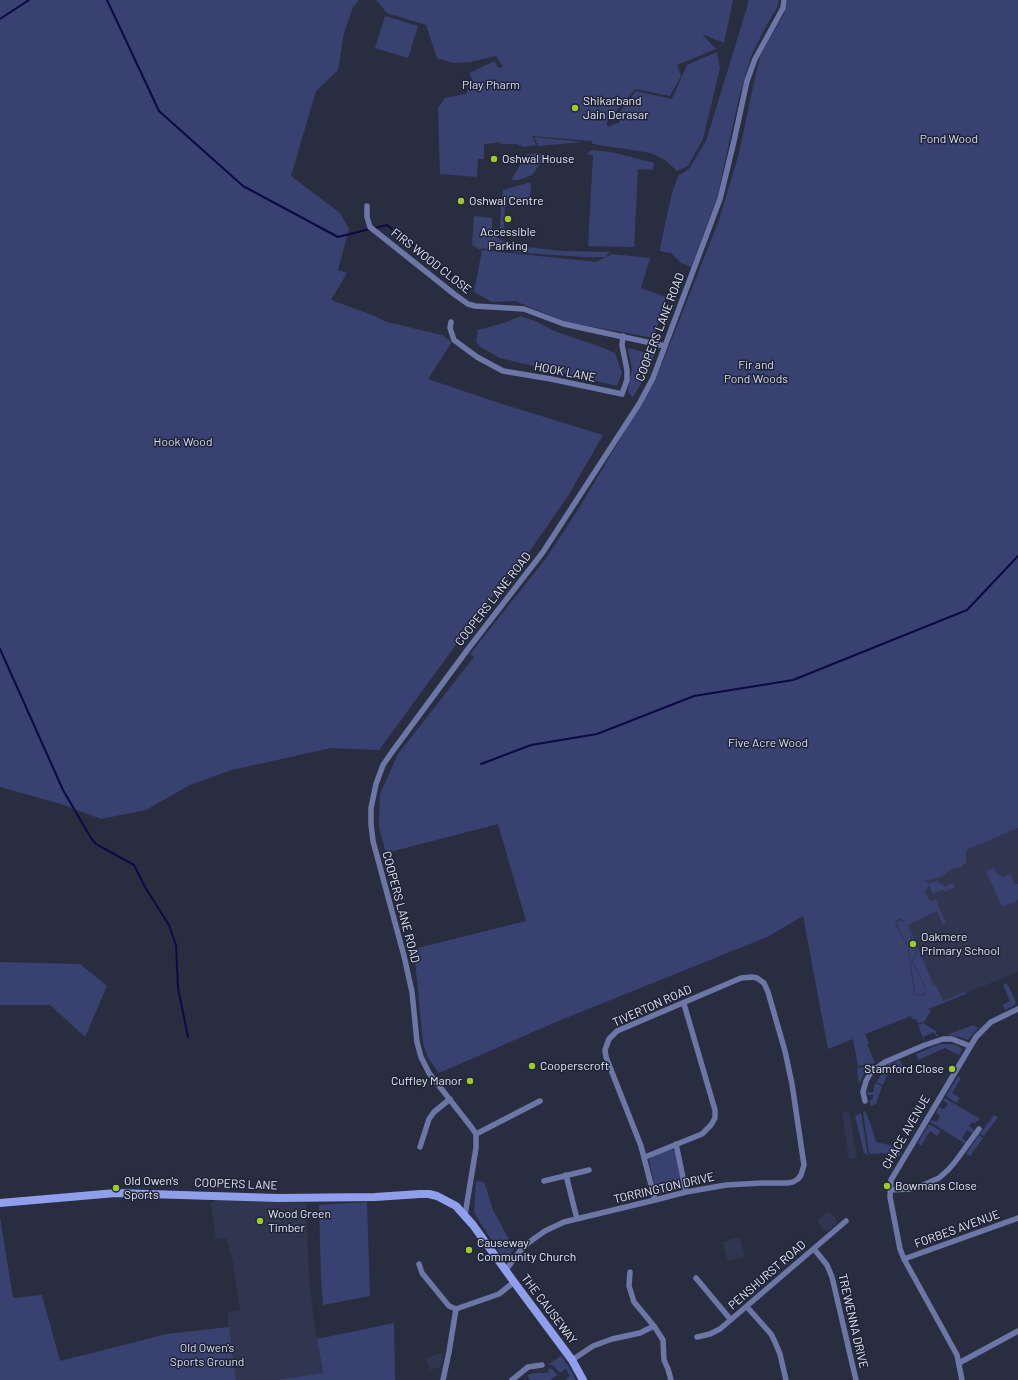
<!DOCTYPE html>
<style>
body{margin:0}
canvas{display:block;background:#292d40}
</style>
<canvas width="1018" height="1380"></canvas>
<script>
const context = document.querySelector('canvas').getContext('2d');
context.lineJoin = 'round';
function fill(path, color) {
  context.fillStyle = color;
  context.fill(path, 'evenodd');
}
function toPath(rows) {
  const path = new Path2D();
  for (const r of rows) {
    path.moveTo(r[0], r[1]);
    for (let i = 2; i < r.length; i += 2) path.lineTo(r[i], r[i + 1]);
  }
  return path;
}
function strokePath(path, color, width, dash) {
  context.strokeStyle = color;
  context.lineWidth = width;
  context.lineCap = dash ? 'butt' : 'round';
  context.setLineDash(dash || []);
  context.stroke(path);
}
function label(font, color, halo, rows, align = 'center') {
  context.font = font + ' Barlow,sans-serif';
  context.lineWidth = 3;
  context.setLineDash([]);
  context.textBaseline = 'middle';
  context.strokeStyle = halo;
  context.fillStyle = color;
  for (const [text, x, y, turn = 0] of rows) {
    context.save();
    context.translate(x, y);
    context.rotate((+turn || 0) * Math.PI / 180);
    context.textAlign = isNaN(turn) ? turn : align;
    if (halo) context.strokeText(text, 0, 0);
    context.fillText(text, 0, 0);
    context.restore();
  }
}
fill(toPath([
 [1018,828,1018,972,828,1049,804,916],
 [849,1111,857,1157,849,1159,842,1112],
 [216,1200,306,1203,309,1276,314,1323,323,1373,277,1380,236,1380,227,1313,240,1310,233,1262,226,1238,216,1239,211,1203],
 [829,1211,838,1222,826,1232,817,1221],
 [740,1237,745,1257,728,1261,723,1242],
 [444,1352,440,1367,430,1370,426,1358]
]), '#30364f');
fill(toPath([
 [0,0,359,0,353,7,344,33,338,70,316,91,291,176,340,213,349,229,338,270,347,273,331,300,372,315,387,322,442,335,452,342,428,379,499,403,603,435,568,496,532,548,499,588,466,631,379,750,331,748,232,770,190,785,146,810,101,819,61,804,0,787],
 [376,0,733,0,724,43,702,34,716,49,677,65,681,76,670,96,635,89,606,123,608,127,620,122,618,114,636,91,672,99,687,65,717,52,720,68,703,139,688,166,677,171,665,160,651,153,593,144,591,140,590,141,532,136,536,145,524,147,516,144,501,144,499,142,495,143,484,144,484,159,478,159,477,177,440,174,438,108,445,98,466,94,473,80,469,73,495,61,498,68,503,67,496,56,470,62,453,63,437,58,426,25,387,13],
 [748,0,779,0,777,8,767,24,751,56,739,98,717,198,691,267,681,263,671,253,660,251,661,243,672,193,678,176,689,169,706,141,748,4],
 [788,0,1018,0,1018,828,966,850,966,862,961,867,954,868,940,877,930,880,925,880,929,884,937,881,945,887,953,883,955,887,945,892,943,890,933,894,929,885,925,891,930,901,936,899,946,924,943,925,937,911,908,925,934,986,936,985,943,1001,965,992,966,994,928,1009,931,1011,924,1022,918,1023,916,1019,912,1019,911,1016,865,1034,869,1043,867,1044,875,1063,858,1066,853,1039,828,1049,803,916,767,937,556,1022,439,1073,428,1058,423,1043,414,949,526,921,498,824,386,853,379,827,380,794,398,754,474,657,470,654,547,557,579,508,656,379,719,220,739,153,756,73,761,54,784,14],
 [899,919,902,919,905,923,917,950,913,962,925,985,926,992,923,996,918,996,914,993,908,948,895,923,896,921],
 [385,16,418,26,408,58,375,48],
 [534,137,583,142,538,146],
 [593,150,611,152,654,163,653,170,638,169,634,247,588,246,593,155,587,154,590,151],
 [536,153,544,154,542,161,532,175,519,180,511,180,526,155],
 [527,183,530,183,531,185,530,198,526,201,502,200,503,190],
 [501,205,505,205,504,232,502,232,500,228],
 [474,216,492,218,492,230,493,233,502,241,528,247,561,251,610,252,605,257,584,257,511,252,511,249,501,248,479,249,472,245],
 [482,250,596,262,612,254,650,258,641,288,666,297,654,338,566,322,515,301,492,302,474,292],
 [521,316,537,322,554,331,601,347,615,353,622,373,617,386,500,358,479,346,476,341,478,330,504,323],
 [628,348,654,355,645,377,633,397,629,393,628,390,632,369],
 [994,868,997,874,1004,877,1007,874,1011,875,1014,884,1018,884,1018,900,1002,907,986,871],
 [900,920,904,922,916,949,912,962,924,985,926,991,922,995,918,995,915,993,909,949,897,924,897,921],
 [0,962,80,964,107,986,85,1037,50,1005,0,1005],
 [1007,983,1016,1002,1015,1005,1005,1010,1003,1005,1010,1001,1003,985],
 [923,1023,936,1031,936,1034,939,1036,937,1037,934,1032,923,1037,925,1042,924,1041,918,1025],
 [973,1025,978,1028,968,1040,960,1037,947,1035],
 [940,1044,948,1044,956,1045,961,1048,962,1050,959,1055,945,1048,918,1060,916,1054],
 [900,1060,904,1069,901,1073,891,1068,893,1063],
 [892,1062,883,1085,876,1082,883,1073,880,1068],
 [872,1065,863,1075,859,1085,857,1068],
 [958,1076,961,1078,952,1093,960,1098,957,1103,946,1096],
 [875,1083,882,1086,876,1104,871,1106,869,1101,873,1099,873,1095,868,1095,866,1092,873,1092],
 [945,1098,980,1119,975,1123,972,1122,969,1126,972,1128,974,1131,973,1133,967,1130,962,1138,966,1141,966,1144,930,1122,932,1120,937,1122,940,1116,936,1113,939,1107,944,1109,948,1104,943,1100],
 [865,1111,870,1122,876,1142,889,1145,902,1152,899,1156,895,1157,883,1153,871,1154,869,1153,863,1112],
 [861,1113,868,1156,864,1153,855,1116],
 [994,1115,998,1117,984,1136,980,1134],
 [929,1124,941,1131,937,1136,930,1131,921,1146,918,1143],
 [979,1135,983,1138,970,1156,966,1154],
 [671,1149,675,1151,682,1185,680,1186,677,1190,659,1194,658,1192,656,1192,649,1160,652,1157],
 [478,1181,483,1182,485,1184,493,1210,514,1249,507,1259,503,1258,474,1213,476,1182],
 [367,1202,370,1296,323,1305,321,1279,319,1205],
 [0,1217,13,1298,42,1295,60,1361,167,1334,229,1327,236,1380,0,1380],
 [394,1323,395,1380,277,1380,323,1373,317,1339],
 [561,1356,569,1367,576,1380,565,1380,570,1376,566,1369,560,1373,554,1366,549,1364],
 [549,1368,553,1370,557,1375,550,1380,530,1380,527,1375,534,1373,548,1373]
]), '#38416f');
strokePath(toPath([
 [107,0,159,111,243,186,338,237,370,229],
 [0,19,29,0],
 [374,228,387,225,451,275],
 [0,649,63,790,91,838,96,844,134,865,145,887,169,925,176,945,178,988,188,1037],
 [481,764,531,745,597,734,694,696,793,680,967,610,1018,556]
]), '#0d0946', 2);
strokePath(toPath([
 [367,206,367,217,370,227,454,294,468,304,475,306,524,309,564,324,665,346],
 [451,322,450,328,454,340,477,357,503,371,551,379,622,394,627,380,627,370,622,345,623,336],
 [865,1101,863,1092,866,1081,871,1072,885,1062,925,1045,943,1039,952,1039,970,1046],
 [476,1134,540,1101],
 [676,1144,686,1192],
 [420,1147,429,1119,434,1112,450,1099],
 [645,1157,702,1134,711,1125,715,1118,715,1110,684,1004],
 [566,1175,577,1219],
 [544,1181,589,1170],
 [890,1190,910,1189,921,1186,939,1178,948,1170,955,1162,979,1129],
 [465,1215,476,1148,476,1134,472,1128,429,1073,421,1057,417,1042,412,992,404,956,373,841,371,824,371,808,376,784,383,765,392,752,468,649,543,552,639,404,653,378,720,199,734,141,747,81,755,59,783,8,784,0],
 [814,1249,827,1265,832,1277,856,1380],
 [904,1259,1018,1218],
 [419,1264,422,1273,449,1306,456,1309,499,1294,514,1282],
 [505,1271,520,1251,528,1243,545,1231,564,1222,655,1200,686,1192,726,1185,762,1183,787,1183,793,1182,798,1179,801,1175,804,1165,792,1084,785,1051,768,992,764,983,757,978,752,977,741,978,617,1031,609,1039,605,1050,606,1057,641,1146,655,1200],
 [630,1272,629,1286,634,1302,654,1326],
 [696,1278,731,1320],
 [747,1307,771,1334,775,1342,780,1354,786,1380],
 [697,1337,710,1334,720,1329,846,1221],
 [572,1360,593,1346,612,1339,640,1333,654,1326,663,1340,664,1360,668,1369,671,1380],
 [959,1363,1018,1331],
 [443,1380,449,1352,456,1309],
 [512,1380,528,1367,542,1365],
 [962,1380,957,1355,904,1259,900,1249,890,1197,891,1180,976,1037,991,1022,1018,1009]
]), '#6c77a7', 5.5);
strokePath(toPath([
 [0,1203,116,1193,278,1198,375,1197,420,1194,429,1194,437,1196,456,1206,473,1225,514,1282,572,1360,583,1380]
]), '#8f9fec', 8);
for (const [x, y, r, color] of [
 [575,108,4,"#9fca2d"],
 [494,159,4,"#9fca2d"],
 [461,201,4,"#9fca2d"],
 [508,219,4,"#9fca2d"],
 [913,944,4,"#9fca2d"],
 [532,1066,4,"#9fca2d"],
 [952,1069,4,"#9fca2d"],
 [470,1081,4,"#9fca2d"],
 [887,1186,4,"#9fca2d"],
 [116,1188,4,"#9fca2d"],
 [260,1221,4,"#9fca2d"],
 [469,1250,4,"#9fca2d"]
]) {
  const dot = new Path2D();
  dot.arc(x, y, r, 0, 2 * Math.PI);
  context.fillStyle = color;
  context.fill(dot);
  strokePath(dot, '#1f2336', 1.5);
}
label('12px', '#d8ddf0', '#1f2336', [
 ["Play Pharm",491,85],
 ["Pond Wood",949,139],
 ["Fir and",756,365],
 ["Pond Woods",756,379],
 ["Hook Wood",183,442],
 ["Five Acre Wood",768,743],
 ["Old Owen's",207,1348],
 ["Sports Ground",207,1362]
]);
label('12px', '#e4e7f4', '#1f2336', [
 ["Shikarband",583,101],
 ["Jain Derasar",583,115],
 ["Oshwal House",502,159],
 ["Oshwal Centre",469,201],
 ["Accessible",508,232,"center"],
 ["Parking",508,246,"center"],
 ["Oakmere",921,937],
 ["Primary School",921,951],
 ["Cooperscroft",540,1066],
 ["Stamford Close",944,1069,"right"],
 ["Cuffley Manor",462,1081,"right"],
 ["Old Owen's",124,1181],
 ["Sports",124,1195],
 ["Bowmans Close",895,1186],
 ["Wood Green",268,1214],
 ["Timber",268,1228],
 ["Causeway",477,1243],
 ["Community Church",477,1257]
], 'left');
label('12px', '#e4e7f4', '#1f2336', [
 ["FIRS WOOD CLOSE",431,261,38],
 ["COOPERS LANE ROAD",660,327,-69],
 ["HOOK LANE",565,372,11],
 ["COOPERS LANE ROAD",493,599,-52],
 ["COOPERS LANE ROAD",401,907,75],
 ["TIVERTON ROAD",652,1006,-24],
 ["CHACE AVENUE",906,1132,-60],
 ["COOPERS LANE",236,1184,2],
 ["TORRINGTON DRIVE",664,1188,-13],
 ["FORBES AVENUE",957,1229,-20],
 ["PENSHURST ROAD",767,1275,-41],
 ["THE CAUSEWAY",549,1309,53],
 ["TREWENNA DRIVE",853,1321,77]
]);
</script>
